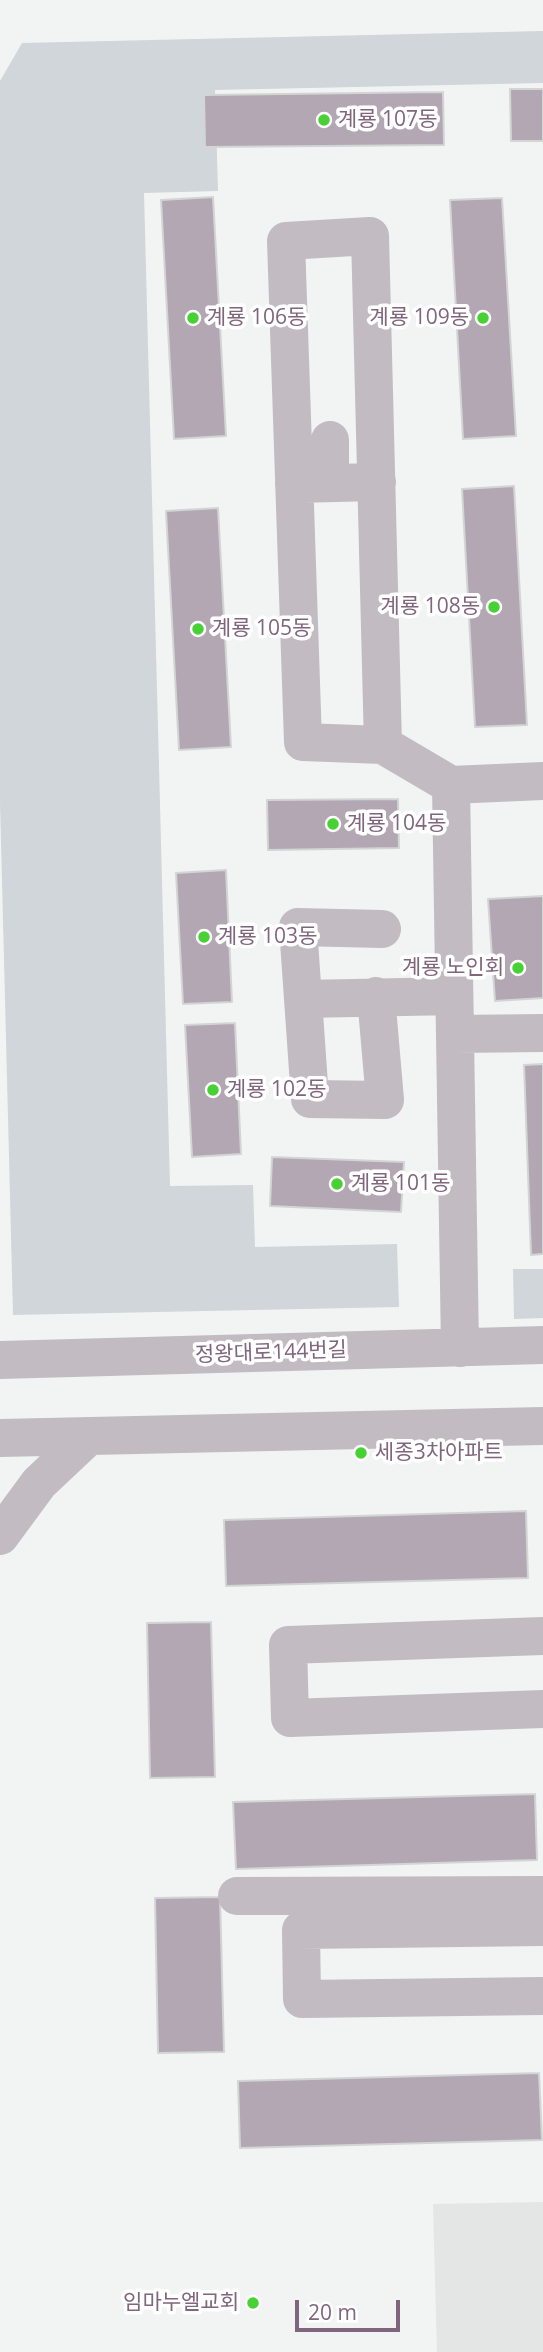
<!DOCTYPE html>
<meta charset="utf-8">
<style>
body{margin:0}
#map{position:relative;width:543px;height:2352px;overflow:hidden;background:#f1f4f3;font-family:"Open Sans",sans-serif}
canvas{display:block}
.scale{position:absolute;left:295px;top:2300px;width:105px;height:32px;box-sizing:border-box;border:4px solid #7f667d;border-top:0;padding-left:9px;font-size:21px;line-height:24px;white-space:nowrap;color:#7f667d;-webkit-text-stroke:5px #fff;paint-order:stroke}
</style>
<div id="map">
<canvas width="543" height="2352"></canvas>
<div class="scale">20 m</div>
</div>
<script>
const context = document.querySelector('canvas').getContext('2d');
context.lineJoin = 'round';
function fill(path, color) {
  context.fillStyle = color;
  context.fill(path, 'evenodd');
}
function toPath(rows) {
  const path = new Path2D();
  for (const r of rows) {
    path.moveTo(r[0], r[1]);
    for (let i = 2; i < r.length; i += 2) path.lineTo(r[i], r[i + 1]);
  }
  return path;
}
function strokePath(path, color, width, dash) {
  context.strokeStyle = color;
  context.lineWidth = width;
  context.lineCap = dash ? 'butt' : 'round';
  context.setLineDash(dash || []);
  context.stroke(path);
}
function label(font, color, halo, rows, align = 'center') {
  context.font = font + ' "Open Sans","Noto Sans KR",sans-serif';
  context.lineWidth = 7;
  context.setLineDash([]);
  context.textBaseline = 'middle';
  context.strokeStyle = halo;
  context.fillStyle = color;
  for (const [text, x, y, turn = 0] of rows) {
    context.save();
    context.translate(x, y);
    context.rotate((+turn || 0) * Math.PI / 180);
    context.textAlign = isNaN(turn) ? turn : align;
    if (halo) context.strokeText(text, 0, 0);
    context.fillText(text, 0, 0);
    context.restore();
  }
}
fill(toPath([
 [543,2202,543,2352,437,2352,433,2204]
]), '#e4e5e5');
fill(toPath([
 [543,31,543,83,215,90,218,191,144,193,170,1186,253,1185,255,1247,397,1244,399,1307,13,1315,0,802,0,81,22,43],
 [513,1269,543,1269,543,1318,514,1319]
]), '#d0d6d9');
const building = toPath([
 [510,89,543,89,543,141,511,141,510,89],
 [443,92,444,145,205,147,204,95,443,92],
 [213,197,226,436,174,439,161,200,213,197],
 [502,198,516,436,463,439,450,200,502,198],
 [514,486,527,725,475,727,462,489,514,486],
 [218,508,231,747,179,750,166,511,218,508],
 [398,799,399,848,268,850,267,800,398,799],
 [226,870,232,1002,183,1004,176,873,226,870],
 [543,896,543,998,495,1001,488,899,543,896],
 [235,1023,241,1154,192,1157,185,1025,235,1023],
 [543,1064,543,1254,531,1255,524,1065,543,1064],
 [272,1157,404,1162,401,1212,270,1206,272,1157],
 [526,1511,528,1578,226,1586,224,1520,526,1511],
 [211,1622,215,1777,150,1778,147,1623,211,1622],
 [535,1794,537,1860,236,1869,233,1802,535,1794],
 [220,1897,224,2052,158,2053,155,1898,220,1897],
 [539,2073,542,2140,240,2148,238,2081,539,2073]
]);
fill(building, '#b2a7b2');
strokePath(building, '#d3d5d5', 2);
strokePath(toPath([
 [330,440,330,483],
 [294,484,377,482],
 [383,745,370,236,286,241,303,742,383,745,451,785],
 [376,996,385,1100,310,1099,298,927,382,929],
 [304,999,454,996],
 [455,1034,543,1033],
 [460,1348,451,785,543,781],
 [0,1360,543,1345],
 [0,1438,543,1426],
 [0,1536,39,1483,89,1436],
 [543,1636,288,1645,290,1718,543,1709],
 [237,1896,543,1895],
 [543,1927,301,1930,302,1999,543,1996]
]), '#c2bbc1', 38);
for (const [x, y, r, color] of [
 [324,120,7,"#48d134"],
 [193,318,7,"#48d134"],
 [483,318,7,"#48d134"],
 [494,607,7,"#48d134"],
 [198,629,7,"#48d134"],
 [333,824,7,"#48d134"],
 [204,937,7,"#48d134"],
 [518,968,7,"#48d134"],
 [213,1090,7,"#48d134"],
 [337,1184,7,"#48d134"],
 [361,1453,7,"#48d134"],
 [253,2303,7,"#48d134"]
]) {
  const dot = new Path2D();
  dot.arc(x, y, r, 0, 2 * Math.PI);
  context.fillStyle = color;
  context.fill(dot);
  strokePath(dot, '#fff', 2.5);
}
label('21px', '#7f667d', '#fff', [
 ["계룡 107동",338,120],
 ["계룡 106동",207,318],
 ["계룡 109동",469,318,"right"],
 ["계룡 108동",480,607,"right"],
 ["계룡 105동",212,629],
 ["계룡 104동",347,824],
 ["계룡 103동",218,937],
 ["계룡 노인회",504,968,"right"],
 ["계룡 102동",227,1090],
 ["계룡 101동",351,1184],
 ["세종3차아파트",375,1453],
 ["임마누엘교회",239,2303,"right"]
], 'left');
label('21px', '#7f667d', '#fff', [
 ["정왕대로144번길",271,1353,-2]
]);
</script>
